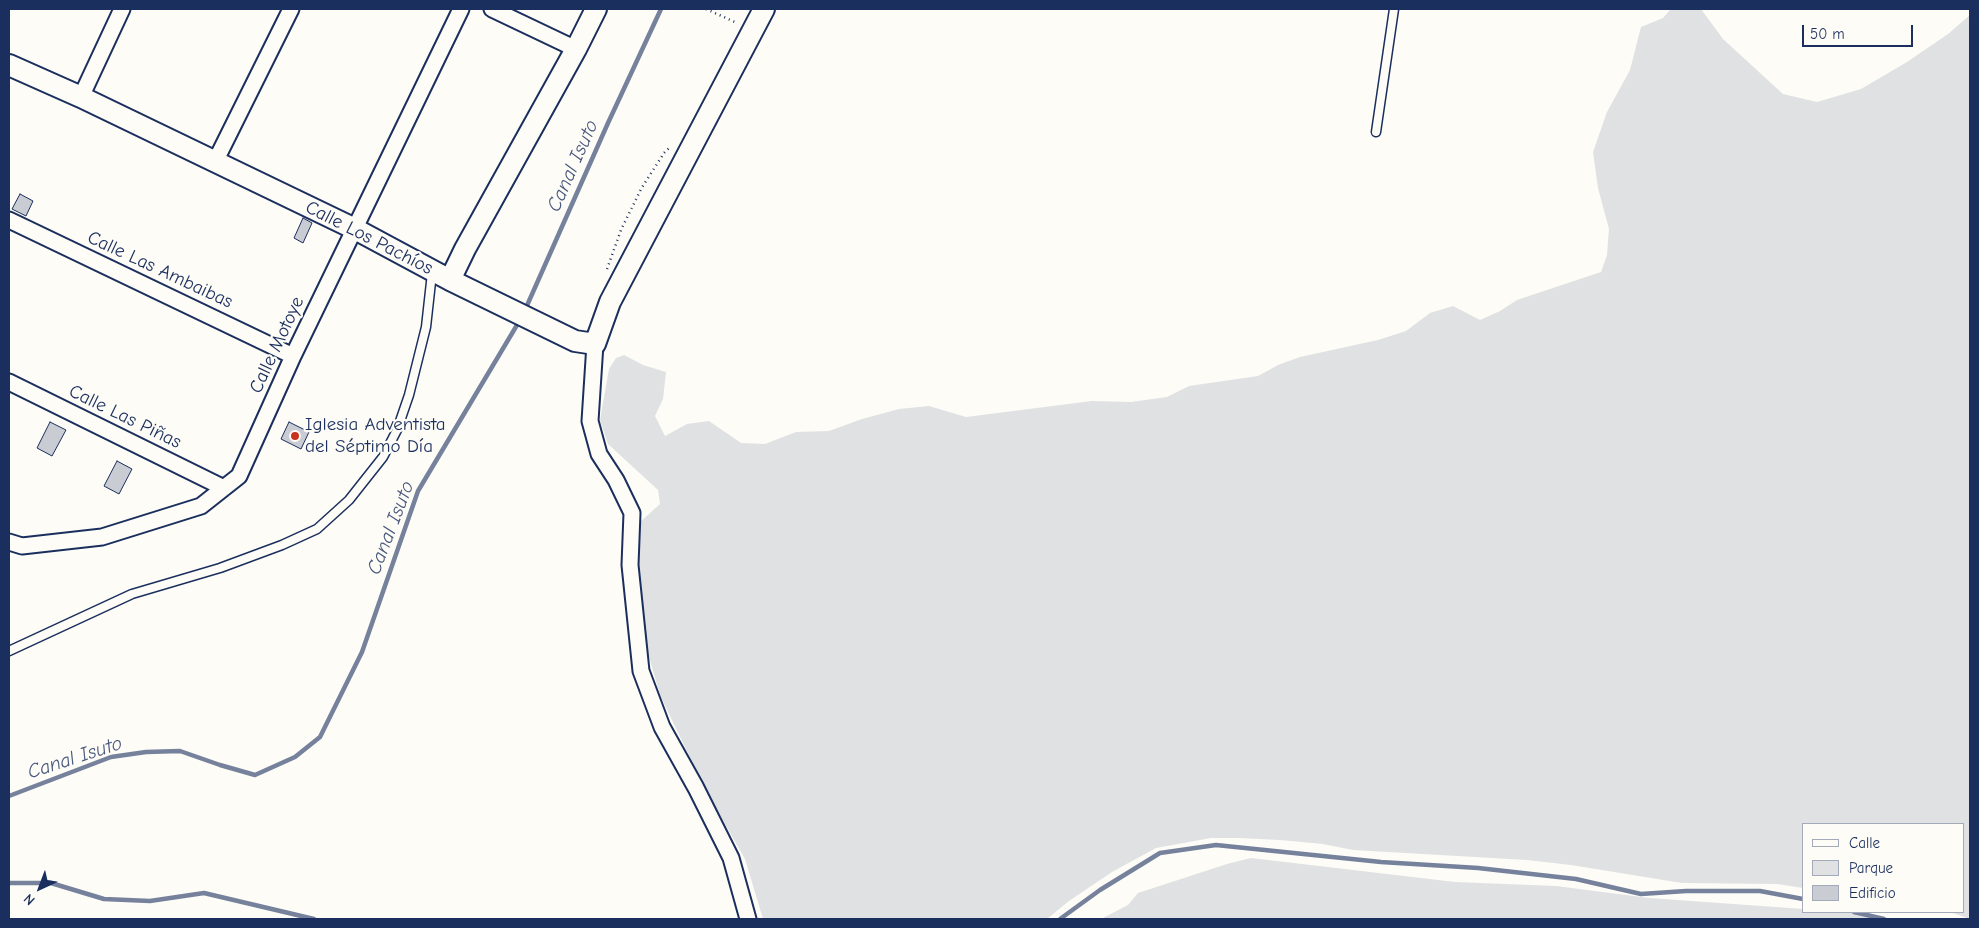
<!DOCTYPE html>
<meta charset="utf-8">
<style>
body{margin:0}
#map{position:relative;width:1979px;height:928px;overflow:hidden;background:#fdfcf7;font-family:"Comic Neue",sans-serif}
canvas{display:block}
.frame{position:absolute;inset:0;border:10px solid #1b2f5e;pointer-events:none}
.legend{position:absolute;left:1802px;top:823px;width:162px;height:90px;box-sizing:border-box;background:#fdfcf7;border:1px solid #a3aaba;margin:0;padding:6px 9px;list-style:none;font-size:15px;color:#1b2f5e}
.legend li{display:flex;align-items:center;gap:10px;height:25px}
.legend b{width:25px;border:1px solid #a3aaba}
.north{position:absolute;left:15px;top:863px;width:50px;height:50px;-webkit-text-stroke:4px #fdfcf7;paint-order:stroke;rotate:223deg;font-size:14px;font-weight:700;line-height:20px;text-align:center;color:#1b2f5e}
.north::after{content:'';display:block;margin:auto;width:18px;height:22px;background:#1b2f5e;clip-path:polygon(50% 0,100% 100%,50% 72%,0 100%)}
.scale{position:absolute;left:1802px;top:25px;width:111px;height:22px;box-sizing:border-box;border:2px solid #1b2f5e;border-top:0;padding-left:6px;font-size:15px;line-height:18px;white-space:nowrap;color:#1b2f5e;-webkit-text-stroke:4px #fdfcf7;paint-order:stroke}
</style>
<div id="map">
<canvas width="1979" height="928"></canvas>
<div class="frame"></div>
<ul class="legend">
<li><b style="height:6px;background:#fdfcf7"></b>Calle</li>
<li><b style="height:14px;background:#e0e1e3"></b>Parque</li>
<li><b style="height:14px;background:#c9ccd3"></b>Edificio</li>
</ul>
<div class="north">N</div>
<div class="scale">50 m</div>
</div>
<script>
const context = document.querySelector('canvas').getContext('2d');
context.lineJoin = 'round';
function fill(path, color) {
  context.fillStyle = color;
  context.fill(path, 'evenodd');
}
function toPath(rows) {
  const path = new Path2D();
  for (const r of rows) {
    path.moveTo(r[0], r[1]);
    for (let i = 2; i < r.length; i += 2) path.lineTo(r[i], r[i + 1]);
  }
  return path;
}
function strokePath(path, color, width, dash) {
  context.strokeStyle = color;
  context.lineWidth = width;
  context.lineCap = dash ? 'butt' : 'round';
  context.setLineDash(dash || []);
  context.stroke(path);
}
function label(font, color, halo, rows, align = 'center') {
  context.font = font + ' "Comic Neue",sans-serif';
  context.lineWidth = 4.5;
  context.setLineDash([]);
  context.textBaseline = 'middle';
  context.strokeStyle = halo;
  context.fillStyle = color;
  for (const [text, x, y, turn = 0] of rows) {
    context.save();
    context.translate(x, y);
    context.rotate((+turn || 0) * Math.PI / 180);
    context.textAlign = isNaN(turn) ? turn : align;
    if (halo) context.strokeText(text, 0, 0);
    context.fillText(text, 0, 0);
    context.restore();
  }
}
fill(toPath([
 [1671,9,1701,9,1723,39,1783,94,1817,102,1861,89,1907,62,1948,34,1970,15,1970,919,1950,912,1963,912,1963,824,1803,824,1803,888,1777,884,1682,883,1571,865,1527,860,1353,850,1323,844,1280,840,1238,838,1211,838,1156,848,1112,872,1069,901,1047,919,763,919,745,859,706,791,660,695,644,639,638,585,640,522,660,504,658,490,608,444,600,420,609,369,616,358,624,355,643,365,666,372,663,399,655,416,665,436,687,424,709,421,741,443,765,444,796,432,829,431,862,419,899,409,929,406,966,417,1092,401,1131,402,1167,397,1189,386,1258,376,1278,365,1300,357,1378,340,1406,331,1430,313,1453,306,1480,320,1500,311,1517,300,1601,272,1607,255,1609,229,1598,188,1593,152,1607,112,1630,70,1641,27,1663,18],
 [1251,858,1455,882,1556,886,1649,898,1803,909,1803,912,1861,913,1879,919,1101,919,1128,905,1138,893,1227,864]
]), '#e0e1e3');
strokePath(toPath([
 [525,310,608,123,661,9],
 [9,796,111,757,146,752,180,751,220,765,255,775,295,757,320,737,362,652,418,491,520,320],
 [9,883,51,883,104,899,150,901,204,893,314,919],
 [1854,912,1884,919],
 [1060,919,1100,890,1160,853,1216,845,1381,862,1478,868,1576,879,1641,894,1686,891,1760,891,1803,899]
]), '#76819c', 4.5);
const building = toPath([
 [20,194,33,201,26,216,12,209,20,194],
 [303,218,312,223,303,243,294,238,303,218],
 [50,422,66,430,52,456,37,448,50,422],
 [289,422,309,432,301,449,281,439,289,422],
 [117,461,132,469,119,494,104,486,117,461]
]);
fill(building, '#c9ccd3');
strokePath(building, '#1b2f5e', 1);
const lane = toPath([
 [1376,132,1394,9],
 [9,651,132,594,220,568,282,545,317,529,349,500,383,457,397,430,409,395,426,327,432,273]
]);
const street = toPath([
 [492,9,576,49],
 [81,97,122,9],
 [215,162,291,9],
 [9,220,293,356],
 [595,344,590,421,599,454,616,480,632,513,630,565,641,671,662,727,696,788,731,858,748,919],
 [9,382,224,488],
 [9,542,22,546,102,537,201,506,239,476,293,356,461,9]
]);
const secondary = toPath([
 [9,65,81,97,355,229,450,280,575,341,595,344,610,302,764,9],
 [450,280,465,249,576,49,596,9]
]);
strokePath(lane, '#1b2f5e', 11);
strokePath(street, '#1b2f5e', 19);
strokePath(secondary, '#1b2f5e', 24);
strokePath(toPath([
 [706,9,737,23],
 [607,269,621,230,641,189,664,153,671,146]
]), '#1b2f5e', 2.5, [1, 4]);
strokePath(lane, '#fdfcf7', 8);
strokePath(street, '#fdfcf7', 15);
strokePath(secondary, '#fdfcf7', 20);
for (const [x, y, r, color] of [
 [295,436,5,"#c8321e"]
]) {
  const dot = new Path2D();
  dot.arc(x, y, r, 0, 2 * Math.PI);
  context.fillStyle = color;
  context.fill(dot);
  strokePath(dot, '#fdfcf7', 2);
}
label('19px', '#1b2f5e', '#fdfcf7', [
 ["Calle Los Pachíos",369,238,27],
 ["Calle Las Ambaibas",160,270,25],
 ["Calle Motoye",277,345,-65],
 ["Calle Las Piñas",125,417,26]
]);
label('19px', '#1b2f5e', '#fdfcf7', [
 ["Iglesia Adventista",305,425],
 ["del Séptimo Día",305,447]
], 'left');
label('italic 20px', '#49587d', '#fdfcf7', [
 ["Canal Isuto",573,166,-66],
 ["Canal Isuto",391,528,-69],
 ["Canal Isuto",75,758,-18]
]);
</script>
